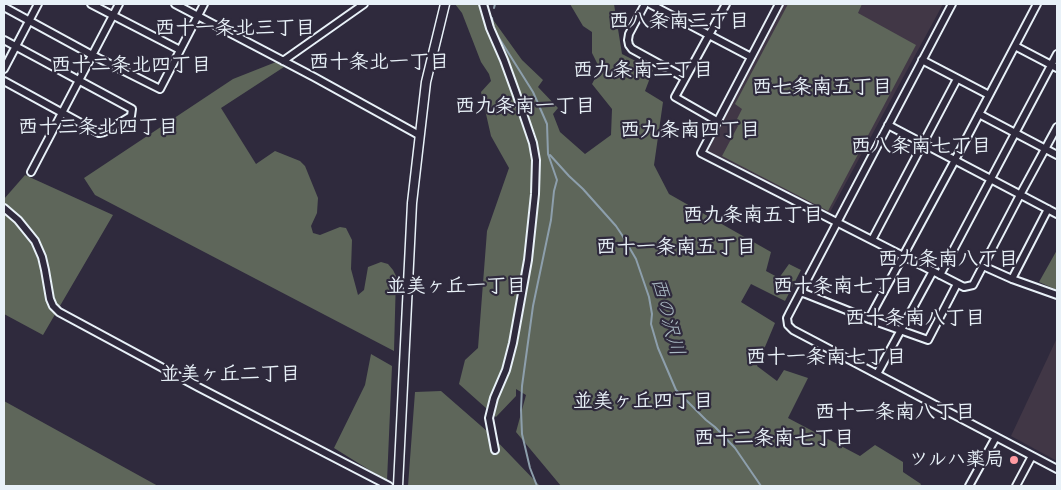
<!DOCTYPE html>
<meta charset="utf-8">
<style>
body{margin:0}
#map{position:relative;width:1061px;height:490px;overflow:hidden;background:#2f2a3d;font-family:"Patrick Hand",sans-serif}
canvas{display:block}
.frame{position:absolute;inset:0;border:5px solid #e8f1f8;pointer-events:none}
</style>
<div id="map">
<canvas width="1061" height="490"></canvas>
<div class="frame"></div>
</div>
<script>
const context = document.querySelector('canvas').getContext('2d');
context.lineJoin = 'round';
function fill(path, color) {
  context.fillStyle = color;
  context.fill(path, 'evenodd');
}
function toPath(rows) {
  const path = new Path2D();
  for (const r of rows) {
    path.moveTo(r[0], r[1]);
    for (let i = 2; i < r.length; i += 2) path.lineTo(r[i], r[i + 1]);
  }
  return path;
}
function strokePath(path, color, width, dash) {
  context.strokeStyle = color;
  context.lineWidth = width;
  context.lineCap = dash ? 'butt' : 'round';
  context.setLineDash(dash || []);
  context.stroke(path);
}
function label(font, color, halo, rows, align = 'center') {
  context.font = font + ' "Patrick Hand","Klee One",sans-serif';
  context.lineWidth = 4.5;
  context.setLineDash([]);
  context.textBaseline = 'middle';
  context.strokeStyle = halo;
  context.fillStyle = color;
  for (const [text, x, y, turn = 0] of rows) {
    context.save();
    context.translate(x, y);
    context.rotate((+turn || 0) * Math.PI / 180);
    context.textAlign = isNaN(turn) ? turn : align;
    if (halo) context.strokeText(text, 0, 0);
    context.fillText(text, 0, 0);
    context.restore();
  }
}
fill(toPath([
 [784,4,943,4,829,214,705,151],
 [1057,338,1057,461,1011,436]
]), '#413746');
fill(toPath([
 [455,4,489,4,486,10,522,60,543,80,538,87,558,108,553,114,560,132,585,154,611,135,612,109,592,84,600,69,592,53,592,32,583,26,570,4,614,4,622,54,653,70,645,91,663,102,654,165,669,194,771,252,766,271,779,278,789,264,801,270,785,301,751,284,741,302,775,323,757,366,777,381,784,370,808,378,788,418,860,456,875,445,903,462,903,472,921,484,920,486,561,486,516,432,526,395,516,389,516,396,496,417,459,384,465,360,478,348,487,231,509,168,491,136,481,92,491,81,489,74,481,62,462,13],
 [788,4,862,4,858,13,916,45,828,211,722,156,738,126,735,123,742,109,735,104],
 [276,62,284,67,221,108,256,164,275,151,300,161,305,166,318,198,317,213,311,226,313,233,320,235,340,227,346,228,352,240,351,269,358,295,364,290,368,267,381,262,388,264,393,270,396,276,394,351,95,195,84,178,233,79],
 [25,175,113,215,43,335,4,314,4,199],
 [1057,250,1057,290,1039,282],
 [371,354,392,366,387,481,334,448,365,385],
 [441,391,488,432,540,486,408,486,415,392],
 [4,401,158,486,4,486]
]), '#5e665a');
strokePath(toPath([
 [494,8,495,4],
 [492,18,494,30,533,92,547,124,548,154,557,180,554,191,551,220,533,306,522,386,521,410,522,434,530,468,537,486],
 [550,155,569,176,583,189,616,226,622,235,636,259,649,297,652,314,651,324,658,348,676,390,706,420,715,427,735,448,761,486]
]), '#8d9fac', 2);
const minor = toPath([
 [91,4,180,50],
 [175,4,314,77,419,135],
 [483,4,490,28,504,60,516,93,533,143,536,160,535,194,528,260,513,343,506,370,494,398,489,418,495,450],
 [645,4,629,34,628,40,629,45,632,49,685,78],
 [650,4,751,57],
 [779,4,701,153,964,287,973,285,1020,195,1057,127],
 [952,4,789,314,787,318,788,325,793,330,1057,469],
 [4,7,92,55,160,89,204,4],
 [4,40,132,109,131,116,104,132,99,133,4,81],
 [1015,46,1057,68],
 [922,60,989,95],
 [283,61,364,4],
 [4,69,38,4],
 [979,114,1057,155],
 [717,121,675,97,726,4],
 [888,125,1057,214],
 [31,172,119,4],
 [4,208,18,220,35,241,42,257,45,270,50,299,53,306,59,312,198,387,389,486],
 [872,240,957,79],
 [983,266,1012,279,1057,295],
 [940,275,1057,54],
 [1012,279,1048,209],
 [801,292,869,319,928,340,957,284],
 [869,319,955,160,1037,4],
 [877,374,933,271],
 [969,486,996,437],
 [1016,486,1032,456]
]);
const major = toPath([
 [398,486,412,203,426,82,445,4]
]);
strokePath(minor, '#e8f1f8', 10);
strokePath(major, '#e8f1f8', 11);
strokePath(minor, '#2f2a3d', 6);
strokePath(major, '#2f2a3d', 8);
for (const [x, y, r, color] of [
 [1014,460,5,"#ff9aa2"]
]) {
  const dot = new Path2D();
  dot.arc(x, y, r, 0, 2 * Math.PI);
  context.fillStyle = color;
  context.fill(dot);
  strokePath(dot, '#2f2a3d', 2);
}
label('bold 19px', '#e8f1f8', '#2f2a3d', [
 ["ツルハ薬局",1004,460]
], 'right');
label('bold 20px', '#e8f1f8', '#2f2a3d', [
 ["西八条南三丁目",679,22],
 ["西十一条北三丁目",235,29],
 ["西十条北一丁目",379,63],
 ["西十二条北四丁目",131,66],
 ["西九条南三丁目",643,71],
 ["西七条南五丁目",822,88],
 ["西九条南一丁目",525,107],
 ["西十三条北四丁目",98,128],
 ["西九条南四丁目",690,131],
 ["西八条南七丁目",921,147],
 ["西九条南五丁目",753,216],
 ["西十一条南五丁目",676,248],
 ["西九条南八丁目",948,260],
 ["並美ヶ丘一丁目",456,287],
 ["西十条南七丁目",843,287],
 ["西十条南八丁目",915,319],
 ["西十一条南七丁目",826,358],
 ["並美ヶ丘二丁目",230,375],
 ["並美ヶ丘四丁目",643,402],
 ["西十一条南八丁目",895,413],
 ["西十二条南七丁目",774,439]
]);
label('italic 20px', '#abbbc6', '#2f2a3d', [
 ["西の沢川",667,317,75]
]);
</script>
